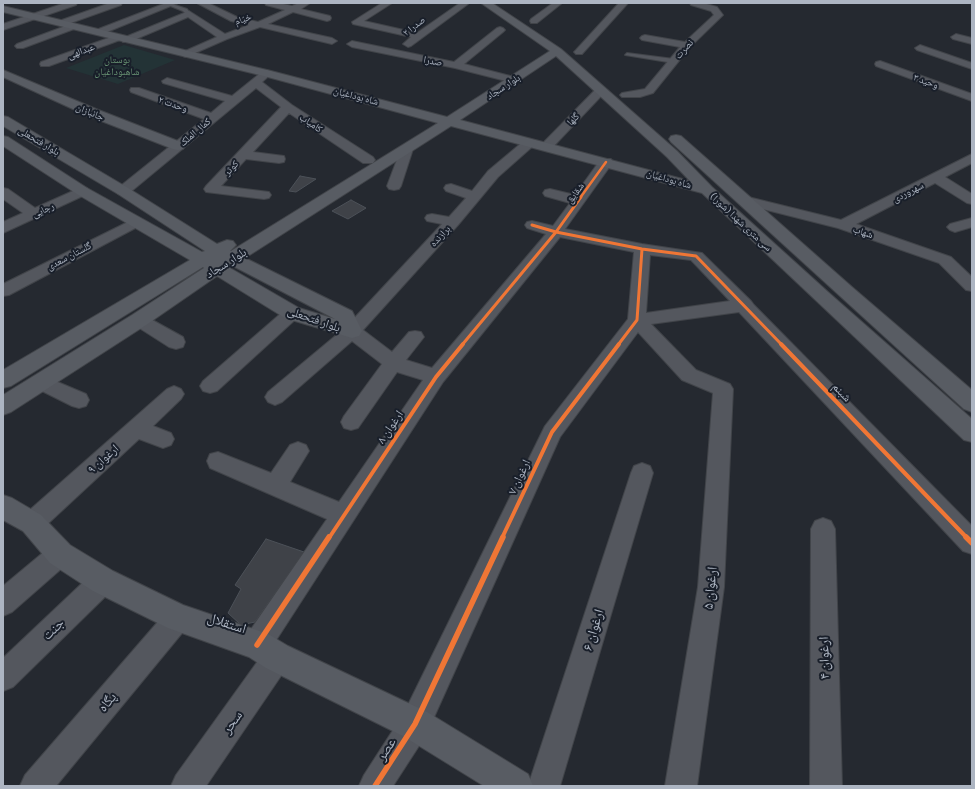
<!DOCTYPE html>
<meta charset="utf-8">
<style>
body{margin:0}
#map{position:relative;width:975px;height:789px;overflow:hidden;background:#252930;font-family:Commissioner,sans-serif}
canvas{display:block}
.frame{position:absolute;inset:0;border:4px solid #adb5c2;pointer-events:none}
</style>
<div id="map">
<canvas width="975" height="789"></canvas>
<div class="frame"></div>
</div>
<script>
const context = document.querySelector('canvas').getContext('2d');
context.lineJoin = 'round';
function fill(path, color) {
  context.fillStyle = color;
  context.fill(path, 'evenodd');
}
function toPath(rows) {
  const path = new Path2D();
  for (const r of rows) {
    path.moveTo(r[0], r[1]);
    for (let i = 2; i < r.length; i += 2) path.lineTo(r[i], r[i + 1]);
  }
  return path;
}
function strokePath(path, color, width, dash) {
  context.strokeStyle = color;
  context.lineWidth = width;
  context.lineCap = dash ? 'butt' : 'round';
  context.setLineDash(dash || []);
  context.stroke(path);
}
function label(font, color, halo, rows, align = 'center') {
  context.font = font + ' Commissioner,"Noto Naskh Arabic",sans-serif';
  context.lineWidth = 4;
  context.setLineDash([]);
  context.textBaseline = 'middle';
  context.strokeStyle = halo;
  context.fillStyle = color;
  for (const [text, x, y, turn = 0] of rows) {
    context.save();
    context.translate(x, y);
    context.rotate((+turn || 0) * Math.PI / 180);
    context.textAlign = isNaN(turn) ? turn : align;
    if (halo) context.strokeText(text, 0, 0);
    context.fillText(text, 0, 0);
    context.restore();
  }
}
fill(toPath([
 [124,45,175,60,118,84,66,68]
]), '#233336');
const building = toPath([
 [300,176,316,179,296,192,289,191,300,176],
 [351,200,366,208,348,219,332,211,351,200],
 [266,539,304,552,255,622,241,625,228,613,241,589,235,585,266,539]
]);
fill(building, '#3f4248');
strokePath(building, '#4c5158', 1);
const lane = toPath([
 [163,3,169,3,187,9,191,14,187,15,183,11,163,3],
 [627,53,674,59,677,61,674,63,625,55,627,53]
]);
const street = toPath([
 [65,3,77,3,76,5,3,30,3,24,65,3],
 [110,3,122,3,121,5,65,25,59,25,58,23,59,21,110,3],
 [166,3,178,3,102,34,96,34,94,32,96,30,166,3],
 [197,3,208,3,237,17,258,22,285,10,266,5,265,3,279,3,292,6,299,3,310,3,301,9,330,16,331,18,330,20,327,21,293,12,268,24,332,38,337,41,332,44,260,27,227,39,186,57,183,56,181,54,183,52,217,37,188,17,129,42,123,42,121,40,123,38,189,11,225,34,249,25,231,21,197,3],
 [382,3,392,3,364,21,417,33,460,3,468,4,411,46,408,47,403,44,411,37,353,24,352,22,382,3],
 [553,3,562,3,537,23,531,23,530,21,531,19,553,3],
 [619,3,628,3,582,54,576,54,574,52,576,50,619,3],
 [690,3,703,3,717,7,723,15,690,47,653,93,640,97,622,97,620,95,622,93,645,89,680,47,642,40,640,38,642,36,645,35,685,42,714,15,711,11,691,5,690,3],
 [71,24,74,25,76,27,74,29,23,48,17,48,15,46,17,44,71,24],
 [500,27,503,28,505,30,503,32,464,64,518,78,519,80,518,82,514,83,455,68,352,47,347,44,352,41,454,62,497,28,500,27],
 [956,34,972,38,972,44,953,39,951,37,956,34],
 [117,35,120,36,122,38,120,40,49,66,41,66,40,64,41,62,117,35],
 [920,45,972,63,972,69,917,50,915,48,920,45],
 [880,61,972,94,972,101,876,66,875,64,876,62,880,61],
 [267,70,272,73,262,82,292,105,373,157,375,160,373,163,363,163,289,113,253,152,284,156,285,159,284,162,279,163,246,159,221,186,269,192,271,195,269,198,264,199,206,192,204,189,206,186,281,107,256,88,128,194,123,195,118,194,116,191,118,188,204,119,131,92,130,90,131,88,139,88,211,113,225,101,163,83,162,81,167,78,232,96,263,71,267,70],
 [601,87,605,88,606,90,605,92,550,150,542,150,540,147,542,144,597,88,601,87],
 [529,139,533,140,535,143,533,146,498,177,458,225,363,330,392,352,409,332,415,331,421,332,424,337,406,360,432,368,546,234,527,228,525,225,527,222,532,221,553,226,570,203,545,196,543,193,545,190,550,189,575,195,601,159,611,159,613,162,565,229,642,244,702,253,751,301,754,305,972,526,972,554,963,551,739,312,651,324,696,370,730,384,733,389,724,587,697,786,665,786,698,587,713,393,682,380,638,332,560,437,426,735,393,786,359,786,364,775,404,713,545,426,628,319,634,252,560,237,443,382,273,645,277,643,287,647,291,657,287,667,206,786,171,786,176,775,260,658,257,659,247,655,243,645,247,635,327,519,210,468,207,461,210,454,218,452,271,473,290,445,298,442,306,445,309,451,290,482,339,502,423,380,397,372,358,428,351,430,344,428,341,422,344,416,382,364,352,341,282,402,275,405,268,402,265,397,268,392,346,327,442,224,427,221,425,218,427,215,432,214,449,217,466,198,446,191,444,188,446,185,451,184,472,191,488,171,525,140,529,139],
 [650,255,691,260,730,301,646,313,650,255],
 [407,145,411,146,413,149,401,186,399,189,394,190,389,189,387,186,401,149,403,146,407,145],
 [972,154,972,163,945,177,972,194,972,204,967,203,935,183,856,224,951,257,972,277,972,291,966,290,939,263,838,228,739,203,737,200,739,197,744,196,841,220,972,154],
 [82,187,87,188,89,191,87,194,3,233,3,222,23,213,3,199,3,188,8,189,35,208,82,187],
 [136,218,141,219,143,222,141,225,9,295,3,296,3,284,136,218],
 [972,218,972,227,955,232,950,230,947,227,950,224,972,218],
 [292,307,298,309,301,313,298,317,217,391,210,393,203,391,200,386,203,381,286,309,292,307],
 [139,314,145,316,183,337,185,342,183,347,176,349,169,347,133,324,130,320,133,316,139,314],
 [41,375,86,394,89,400,86,406,79,408,72,406,34,387,31,382,34,377,41,375],
 [174,386,181,389,184,394,181,399,153,426,171,433,174,439,171,445,163,448,139,439,40,531,32,534,24,531,20,523,24,515,167,389,174,386],
 [642,463,650,466,653,473,560,786,528,786,631,473,634,466,642,463],
 [823,518,831,521,835,529,842,786,810,786,811,529,815,521,823,518],
 [60,542,69,546,72,554,69,562,12,612,3,616,3,586,51,546,60,542],
 [103,568,112,572,116,581,112,590,13,687,3,691,3,658,94,572,103,568],
 [178,605,187,609,191,618,187,627,56,786,20,786,25,775,169,609,178,605]
]);
const secondary = toPath([
 [481,3,492,3,561,49,677,151,712,187,828,292,972,419,972,442,964,440,702,193,451,126,245,258,352,311,362,331,359,336,352,338,285,318,217,276,146,325,11,412,3,415,3,395,132,315,204,268,203,267,11,386,3,388,3,370,190,260,77,194,3,146,3,136,8,137,87,188,202,252,205,251,118,194,3,126,3,116,8,117,128,188,217,244,227,240,233,241,236,245,230,251,231,251,438,123,264,76,3,12,3,6,271,71,447,117,550,51,481,3],
 [556,56,667,157,690,181,460,120,556,56],
 [233,266,335,319,299,308,230,268,233,266],
 [3,70,96,109,183,143,185,146,183,149,178,150,173,149,86,115,3,77,3,70],
 [676,135,681,136,852,287,972,390,972,412,964,409,671,142,669,139,671,136,676,135],
 [3,495,12,498,41,515,70,545,113,571,183,605,268,634,288,646,427,712,528,774,533,786,484,786,403,736,266,668,249,657,168,628,93,591,50,563,23,531,3,520,3,495]
]);
strokePath(lane, '#414449', 2);
strokePath(street, '#414449', 2);
strokePath(secondary, '#414449', 2);
fill(lane, '#54575e');
fill(street, '#54575e');
fill(secondary, '#585c63');
strokePath(toPath([
 [580,198,606,162]
]), '#f07635', 2.5);
strokePath(toPath([
 [532,225,556,232,642,249,696,256,782,345],
 [462,345,556,232,581,197],
 [618,345,637,320,642,249]
]), '#f07635', 3);
strokePath(toPath([
 [781,344,967,538],
 [329,538,436,377,463,344],
 [502,538,552,432,619,344]
]), '#f07635', 4);
strokePath(toPath([
 [966,537,972,543],
 [257,645,329,537],
 [375,786,415,724,503,537]
]), '#f07635', 5.5);
label('10px', '#adb5c2', '#191f2a', [
 ["خیّام",243,19,-20],
 ["صدرا ۲",414,26,-38],
 ["نصرت",684,49,-48],
 ["عبدالهی",81,51,-20],
 ["صدرا",433,61,11],
 ["وحید ۳",926,81,20],
 ["بلوار سجاد",503,87,-33],
 ["شاه بوداغیان",356,96,15],
 ["وحدت ۲",173,104,19],
 ["جانبازان",90,112,22],
 ["گلها",573,119,-46],
 ["کامیاب",311,123,34],
 ["کمال الملک",195,132,-41],
 ["بلوار فتحعلی",39,141,31],
 ["کوثر",231,168,-47],
 ["شاه بوداغیان",669,179,16],
 ["سهروردی",908,192,-27],
 ["شقایق",575,193,-54],
 ["رجایی",43,210,-25],
 ["سی متری شهدا (شورا)",741,222,43],
 ["شهاب",863,232,19],
 ["برازنده",440,236,-47],
 ["گلستان سعدی",69,256,-28]
]);
label('10px', '#679172', '#191f2a', [
 ["بوستان",117,60],
 ["شاهبوداغیان",117,72]
]);
label('12px', '#adb5c2', '#191f2a', [
 ["بلوار سجاد",226,263,-32],
 ["بلوار فتحعلی",314,319,19],
 ["شبنم",842,392,46],
 ["ارغوان ۸",390,427,-56],
 ["ارغوان ۹",103,459,-42],
 ["ارغوان ۷",519,477,-65]
]);
label('14px', '#adb5c2', '#191f2a', [
 ["ارغوان ۵",710,588,-84],
 ["استقلال",227,623,18],
 ["جنت",53,629,-44],
 ["ارغوان ۶",593,630,-73],
 ["ارغوان ۴",824,658,-91],
 ["پگاه",107,702,-50],
 ["سحر",232,722,-55],
 ["عصر",386,749,-57]
]);
</script>
